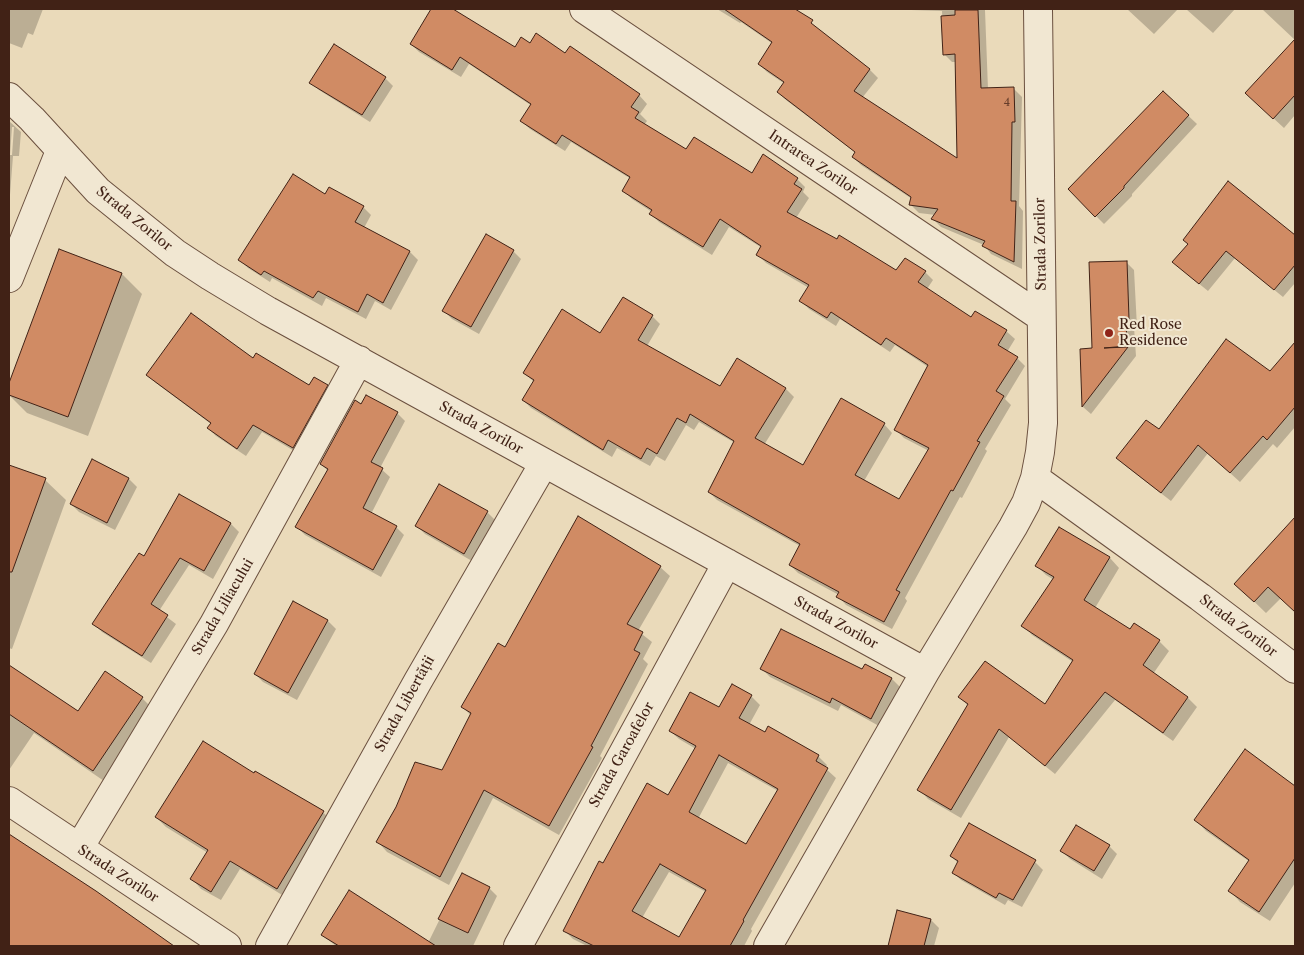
<!DOCTYPE html>
<meta charset="utf-8">
<style>
body{margin:0}
#map{position:relative;width:1304px;height:955px;overflow:hidden;background:#eadaba;font-family:"Libre Caslon Text",serif}
canvas{display:block}
.frame{position:absolute;inset:0;border:10px solid #412216;pointer-events:none}
</style>
<div id="map">
<canvas width="1304" height="955"></canvas>
<div class="frame"></div>
</div>
<script>
const context = document.querySelector('canvas').getContext('2d');
context.lineJoin = 'round';
function fill(path, color) {
  context.fillStyle = color;
  context.fill(path, 'evenodd');
}
function toPath(rows) {
  const path = new Path2D();
  for (const r of rows) {
    path.moveTo(r[0], r[1]);
    for (let i = 2; i < r.length; i += 2) path.lineTo(r[i], r[i + 1]);
  }
  return path;
}
function strokePath(path, color, width, dash) {
  context.strokeStyle = color;
  context.lineWidth = width;
  context.lineCap = dash ? 'butt' : 'round';
  context.setLineDash(dash || []);
  context.stroke(path);
}
function label(font, color, halo, rows, align = 'center') {
  context.font = font + ' "Libre Caslon Text",serif';
  context.lineWidth = 4;
  context.setLineDash([]);
  context.textBaseline = 'middle';
  context.strokeStyle = halo;
  context.fillStyle = color;
  for (const [text, x, y, turn = 0] of rows) {
    context.save();
    context.translate(x, y);
    context.rotate((+turn || 0) * Math.PI / 180);
    context.textAlign = isNaN(turn) ? turn : align;
    if (halo) context.strokeText(text, 0, 0);
    context.fillText(text, 0, 0);
    context.restore();
  }
}
fill(toPath([
 [9,9,43,9,33,35,28,33,22,48,9,43],
 [433,9,450,9,515,48,530,45,566,55,639,95,647,104,640,114,647,121,644,125,687,151,752,174,797,179,805,187,803,192,809,198,796,218,897,272,925,272,933,280,927,289,972,319,1006,331,1015,339,1007,352,1017,358,1025,366,1005,399,1011,405,985,449,987,451,962,498,960,497,905,598,907,601,892,629,846,605,838,596,839,595,798,573,790,565,800,546,717,500,709,492,735,443,699,422,694,430,686,425,665,461,656,456,650,466,617,448,612,457,531,408,523,400,534,382,524,373,601,334,652,316,660,324,647,346,720,387,786,389,794,397,764,445,803,466,884,424,892,433,864,481,900,501,929,451,904,438,896,430,928,367,895,345,890,352,840,319,836,326,809,309,801,301,809,288,766,263,758,255,762,248,729,227,712,255,659,222,651,214,652,212,632,199,624,191,631,179,571,142,565,151,530,129,521,121,532,106,469,64,461,77,419,52,411,44],
 [717,9,789,9,870,70,878,78,862,98,958,160,957,62,952,62,944,54,942,11,880,9,989,9,985,10,988,89,1014,89,1022,97,1019,206,1023,211,1022,269,991,254,984,245,941,227,933,219,936,215,919,213,911,205,912,199,861,165,853,157,856,153,786,100,778,92,785,84,767,72,759,64,773,44,741,22,740,23],
 [1127,9,1178,9,1154,34],
 [1186,9,1235,9,1213,33],
 [1262,9,1295,9,1295,40],
 [1295,40,1295,115,1284,128,1246,93],
 [385,78,393,86,370,122,319,90,311,82],
 [1163,92,1197,124,1132,194,1132,196,1104,224,1069,189],
 [9,121,21,132,19,156,13,156,9,208],
 [12,127,14,127,12,155,10,155],
 [1228,183,1295,237,1295,283,1283,297,1235,258,1208,291,1182,270,1189,244],
 [325,196,363,207,371,215,364,228,410,252,418,260,391,310,375,301,366,319,326,298,322,306,272,278,270,282,248,268,240,260],
 [60,251,122,274,142,294,88,436,27,413,9,395,9,386],
 [513,251,521,259,479,334,452,319,444,311],
 [1126,262,1134,270,1137,327,1134,327,1136,356,1091,414,1083,407,1082,350,1094,349],
 [1295,344,1295,427,1277,448,1273,444,1240,482,1208,453,1171,501,1127,467,1118,458,1159,431,1270,372],
 [254,359,310,387,327,386,335,394,301,455,262,432,246,456,216,436,208,428,211,424,156,383,148,375],
 [362,406,397,413,405,421,380,468,390,477,371,514,396,527,404,535,381,577,305,535,297,527,328,471,321,464],
 [93,461,129,479,137,487,115,530,79,512,71,504],
 [9,466,45,480,66,500,12,649,9,648],
 [179,496,231,524,239,532,213,579,189,565,159,611,176,624,151,663,102,632,94,624,144,558],
 [487,512,495,520,472,561,425,534,417,526],
 [1295,519,1295,611,1281,598,1266,613,1236,584],
 [1060,528,1110,558,1119,568,1095,608,1130,630,1134,625,1159,641,1169,651,1153,674,1188,698,1197,707,1173,741,1115,700,1055,774,1009,737,961,818,928,799,919,789,968,706,960,697,1045,706,1073,662,1032,635,1023,625,1054,580,1046,575,1036,565],
 [660,567,670,576,638,631,652,642,643,659,648,664,600,756,602,758,559,835,493,798,449,885,387,852,378,842,443,772,471,716,463,707,506,649],
 [294,603,328,621,336,629,297,700,263,682,255,674],
 [865,666,892,679,900,687,879,726,841,705,838,711,770,677,762,669,863,671],
 [9,667,78,713,142,698,153,709,104,781,34,733,9,770],
 [751,696,760,705,749,725,818,756,827,765,825,768,836,778,751,929,752,931,744,946,587,946,573,939,564,930,603,865,669,797,696,749,679,739,670,731],
 [728,763,778,791,746,846,698,819],
 [669,872,706,892,680,939,642,918],
 [1245,751,1295,787,1295,883,1270,921,1240,902,1230,891,1250,862,1206,831,1196,820],
 [254,774,323,812,332,822,287,898,240,869,221,900,201,889,192,879,208,853,166,827,156,817],
 [9,834,64,872,96,892,171,946,14,946,26,927,9,915],
 [1109,846,1117,854,1102,879,1070,859,1062,851],
 [951,856,1035,862,1043,870,1022,907,1008,900,1005,905,961,880,953,872,958,863],
 [462,874,489,888,497,896,473,946,336,946,322,935,428,943],
 [898,911,931,920,939,928,934,946,889,946]
]), '#0003');
const building = toPath([
 [431,9,453,9,515,47,521,37,530,43,536,33,565,53,570,46,640,94,631,107,639,112,635,118,686,149,694,137,752,173,763,154,798,178,794,184,802,189,787,212,837,239,839,235,896,270,905,258,926,271,918,282,971,317,975,311,1007,330,998,345,1018,357,996,391,1004,396,977,441,980,442,953,491,951,490,896,590,900,592,884,622,836,597,839,592,789,565,800,544,708,492,734,441,690,414,686,423,677,418,657,454,647,448,641,459,608,440,603,450,522,400,534,380,523,373,562,309,600,333,623,297,653,315,638,340,720,386,737,358,786,388,755,438,803,465,841,398,885,423,855,475,899,499,929,448,894,430,928,365,886,338,881,345,831,312,827,318,799,301,809,285,756,255,761,246,720,219,703,247,649,214,652,210,622,191,630,177,562,135,556,144,520,121,531,104,460,57,452,70,410,44,431,9],
 [724,9,795,9,813,20,811,23,870,69,854,91,957,158,955,54,943,55,941,16,955,15,955,10,978,10,981,88,1014,87,1015,122,1012,122,1011,201,1016,201,1014,262,982,246,985,241,931,219,938,209,909,205,911,197,852,157,855,152,777,92,784,82,758,64,772,42,724,9],
 [1295,39,1295,95,1273,119,1245,93,1295,39],
 [334,44,386,77,362,115,309,83,334,44],
 [1163,91,1189,115,1124,186,1124,188,1095,217,1068,189,1163,91],
 [293,174,325,194,329,187,364,206,355,222,410,251,383,303,367,294,358,312,318,291,313,298,264,271,261,275,238,260,293,174],
 [1228,181,1295,235,1295,265,1274,290,1226,251,1199,284,1172,262,1188,244,1183,240,1228,181],
 [486,234,514,250,471,327,442,311,486,234],
 [59,249,122,273,68,417,9,395,9,383,59,249],
 [1127,261,1129,319,1126,319,1127,346,1104,348,1128,347,1082,407,1080,349,1092,348,1089,262,1127,261],
 [191,313,253,358,256,353,309,385,314,377,328,385,293,448,253,425,237,449,207,428,211,423,146,375,191,313],
 [1226,339,1270,371,1295,342,1295,407,1267,440,1263,436,1230,473,1198,445,1161,493,1116,458,1146,420,1159,429,1226,339],
 [366,395,398,412,371,462,383,468,363,508,397,526,373,570,295,527,328,469,320,464,355,400,361,404,366,395],
 [92,459,129,478,107,523,70,504,92,459],
 [9,465,46,478,12,572,9,572,9,465],
 [439,484,488,511,464,554,415,526,439,484],
 [179,494,231,523,204,571,180,558,151,604,168,615,142,656,92,624,139,553,144,556,179,494],
 [578,516,661,566,627,624,643,632,634,650,640,653,591,746,593,747,549,826,484,790,440,877,376,842,396,807,415,762,442,770,471,713,461,707,498,643,505,647,578,516],
 [1295,517,1295,612,1268,587,1254,602,1234,584,1295,517],
 [1059,527,1110,557,1084,600,1130,629,1134,623,1160,640,1143,665,1188,697,1163,733,1105,692,1045,766,999,729,951,810,917,790,968,704,958,697,985,661,1045,704,1073,660,1021,626,1054,577,1035,566,1059,527],
 [293,601,328,620,288,693,254,674,293,601],
 [781,629,862,669,865,664,892,678,871,719,832,698,830,703,760,669,781,629],
 [9,665,78,711,105,671,143,697,93,771,9,714,9,665],
 [732,684,752,695,739,718,765,732,768,726,819,755,816,761,828,768,743,920,744,921,730,946,594,946,563,931,599,861,603,863,647,783,668,795,696,746,669,731,690,692,719,707,732,684],
 [719,755,778,789,746,844,689,812,719,755],
 [660,864,706,890,679,937,632,911,660,864],
 [203,741,254,773,255,771,324,811,277,889,230,861,211,892,190,879,208,850,155,817,203,741],
 [1245,749,1295,786,1295,858,1259,912,1228,891,1249,860,1194,820,1245,749],
 [969,823,1036,860,1013,900,999,893,996,898,952,873,958,861,950,856,969,823],
 [1076,825,1110,845,1094,871,1060,851,1076,825],
 [9,834,96,891,174,946,9,946,9,834],
 [462,873,490,887,468,933,438,919,462,873],
 [349,890,436,946,339,946,321,935,349,890],
 [897,910,931,919,924,946,888,946,897,910]
]);
fill(building, '#d08b64');
strokePath(building, '#412216', 1);
const minor = toPath([
 [584,9,1041,317],
 [9,97,32,119,98,191,175,253,210,276,268,311,925,672],
 [9,278,60,151],
 [1035,478,1200,597,1295,669],
 [9,801,227,946],
 [79,848,214,624,359,360],
 [270,946,418,681,544,463],
 [518,946,727,563],
 [768,946,925,672,1013,527,1026,503,1035,478,1040,452,1043,423,1038,9]
]);
strokePath(minor, '#6b503f', 30);
strokePath(minor, '#f1e7d2', 28);
for (const [x, y, r, color] of [
 [1109,333,5,"#8f2418"]
]) {
  const dot = new Path2D();
  dot.arc(x, y, r, 0, 2 * Math.PI);
  context.fillStyle = color;
  context.fill(dot);
  strokePath(dot, '#f1e7d2', 2);
}
label('11px', '#653c2a', null, [
 ["4",1007,103]
]);
label('14px', '#412216', '#f1e7d2', [
 ["Intrarea Zorilor",813,163,34],
 ["Strada Zorilor",134,219,39],
 ["Strada Zorilor",1041,244,-91],
 ["Strada Zorilor",481,428,29],
 ["Strada Liliacului",223,607,-60],
 ["Strada Zorilor",836,623,29],
 ["Strada Zorilor",1238,626,37],
 ["Strada Libertății",405,704,-61],
 ["Strada Garoafelor",622,755,-61],
 ["Strada Zorilor",118,874,33]
]);
label('14px', '#412216', '#f1e7d2', [
 ["Red Rose",1119,325],
 ["Residence",1119,341]
], 'left');
</script>
